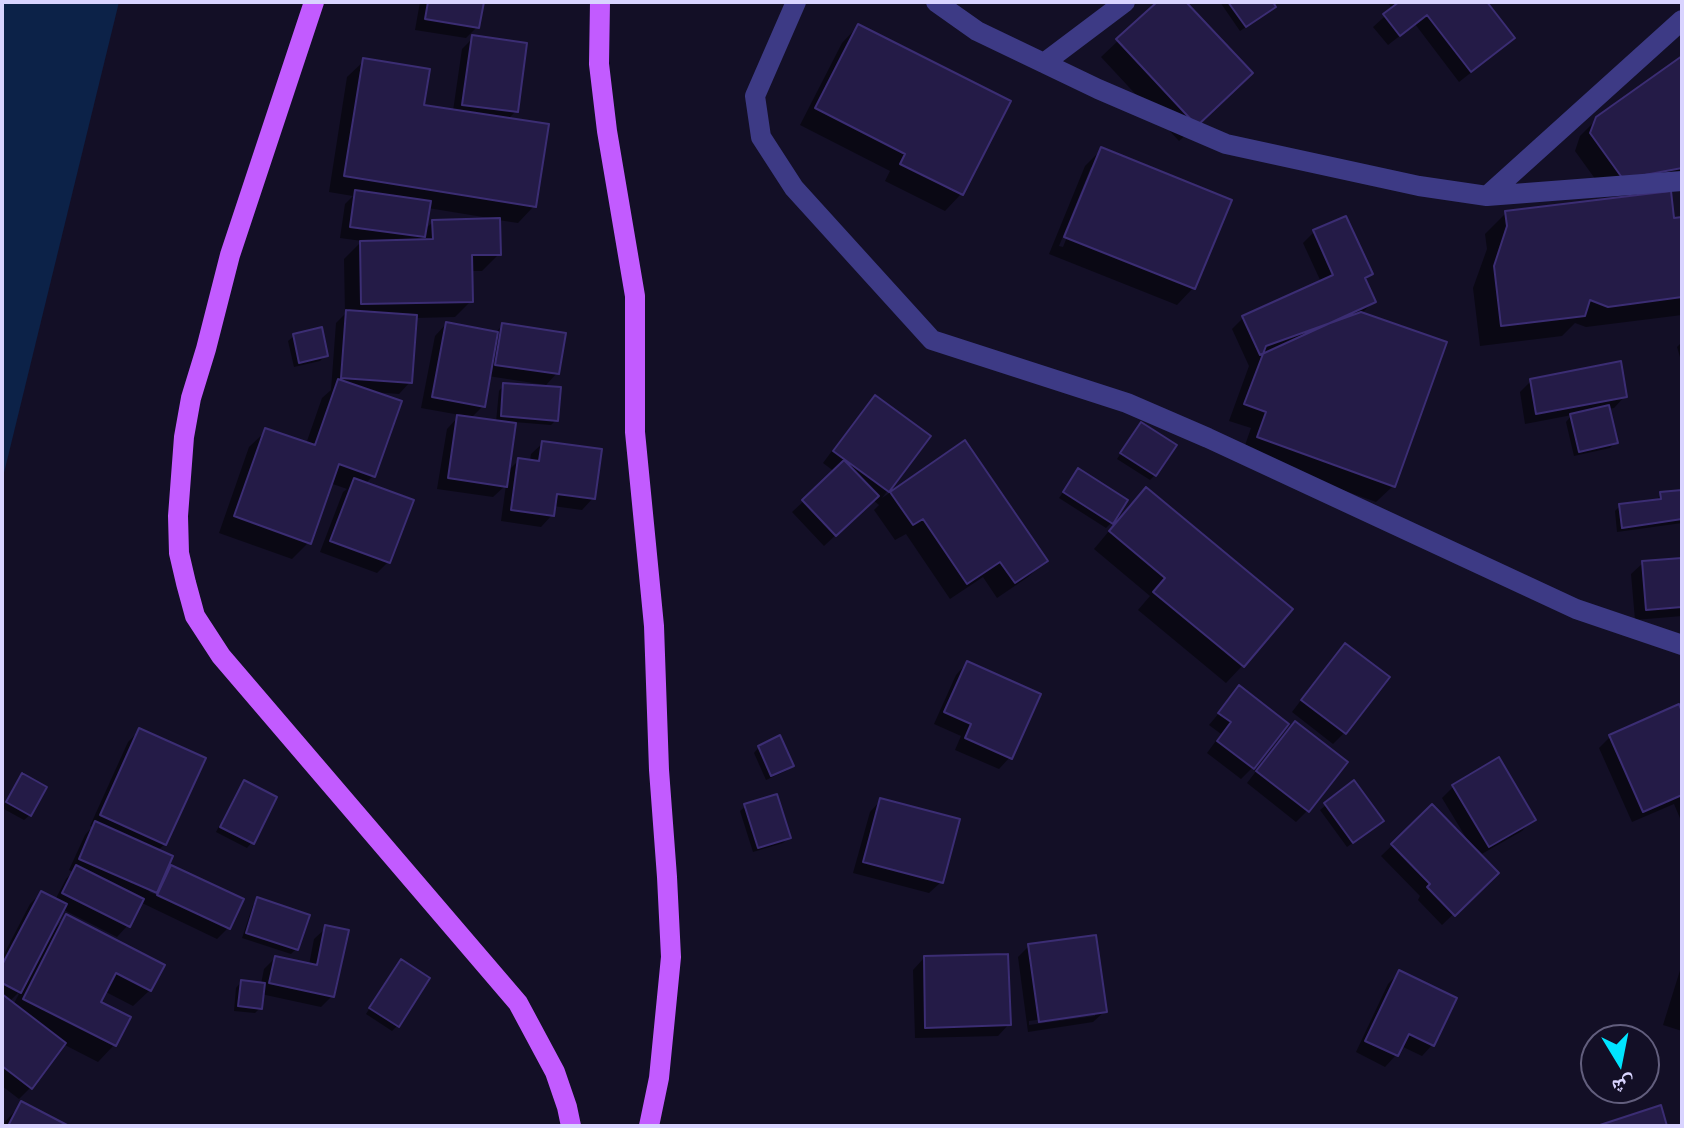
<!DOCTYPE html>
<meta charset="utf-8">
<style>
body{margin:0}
#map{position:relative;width:1684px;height:1128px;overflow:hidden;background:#130f26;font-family:Roboto,"Noto Naskh Arabic",sans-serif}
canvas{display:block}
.frame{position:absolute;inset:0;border:4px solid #d9d4ff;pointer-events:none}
.north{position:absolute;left:1580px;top:1024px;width:80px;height:80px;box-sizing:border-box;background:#130f26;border:2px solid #625e7d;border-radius:50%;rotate:170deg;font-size:22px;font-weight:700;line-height:32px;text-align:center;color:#d9d4ff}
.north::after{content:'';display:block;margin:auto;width:28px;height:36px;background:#00e5ff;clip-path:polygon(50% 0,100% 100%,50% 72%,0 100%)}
</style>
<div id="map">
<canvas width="1684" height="1128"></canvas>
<div class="frame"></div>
<div class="north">ش</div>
</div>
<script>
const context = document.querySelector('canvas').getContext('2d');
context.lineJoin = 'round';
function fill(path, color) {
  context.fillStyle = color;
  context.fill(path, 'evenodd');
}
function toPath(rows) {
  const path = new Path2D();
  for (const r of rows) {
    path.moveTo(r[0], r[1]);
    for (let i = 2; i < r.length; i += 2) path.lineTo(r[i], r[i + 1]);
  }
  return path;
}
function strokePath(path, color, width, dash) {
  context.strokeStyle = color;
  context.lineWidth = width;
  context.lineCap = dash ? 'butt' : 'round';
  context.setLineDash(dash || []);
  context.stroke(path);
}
fill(toPath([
 [2,2,119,2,2,481]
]), '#0c2248');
fill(toPath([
 [420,2,482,2,477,27,466,38,415,30],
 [1159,2,1184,2,1234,90,1179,141,1101,57],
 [1220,2,1270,2,1268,12,1240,31],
 [1387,2,1485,2,1501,49,1459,82,1415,24,1388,45,1373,27,1393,9],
 [858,26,1008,102,961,194,945,211,885,181,890,171,800,125,842,43],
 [473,38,516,111,507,120,534,206,518,223,498,220,499,254,482,271,471,271,471,301,455,317,415,318,410,382,399,394,373,392,373,476,365,484,388,562,377,573,320,552,343,492,347,489,330,483,309,542,292,559,219,533,249,447,266,431,306,444,322,398,331,390,336,323,345,314,344,259,362,241,340,238,345,204,353,196,329,192,347,77,364,61,422,106,453,111,462,49],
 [428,208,489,218,488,220,433,222,424,230],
 [1682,58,1682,181,1606,194,1575,151,1580,136,1598,118],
 [1101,150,1193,288,1177,305,1049,254,1085,166],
 [1091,167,1095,167,1063,247,1059,246],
 [1506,213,1672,221,1682,219,1682,315,1586,327,1575,323,1562,336,1480,346,1473,288,1487,249,1485,234],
 [1314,232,1371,274,1364,280,1374,301,1361,314,1393,486,1376,502,1242,454,1251,428,1229,421,1249,366,1232,329,1244,317,1321,282,1303,243],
 [446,324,495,333,503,325,557,373,546,385,488,376,483,406,470,419,496,422,499,391,504,385,556,420,551,425,514,422,507,472,519,460,530,461,531,454,543,443,593,498,582,510,553,506,552,515,541,527,501,521,506,485,493,497,437,489,447,429,460,415,421,408,435,336],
 [294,336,326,355,320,361,294,367,288,341],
 [1682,342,1682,364,1677,347],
 [1531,381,1625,396,1614,408,1608,409,1616,442,1610,448,1574,456,1566,422,1572,415,1525,424,1520,392],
 [875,397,929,437,882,498,964,443,1045,561,1028,577,997,598,983,577,950,599,906,534,895,540,874,510,879,505,873,500,824,546,792,512,835,472,823,463,864,408],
 [1141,424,1155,475,1150,480,1117,459],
 [1078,471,1111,523,1106,528,1059,498],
 [1682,492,1682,523,1617,532,1615,511,1620,506,1656,501,1661,494],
 [1130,506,1290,610,1242,666,1226,683,1138,610,1150,596,1094,549],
 [1682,560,1682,616,1635,620,1631,574,1643,563],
 [1345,646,1387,677,1344,733,1333,744,1292,712,1334,657],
 [967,663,1010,757,999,769,955,750,961,736,934,724,956,675],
 [1240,688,1286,724,1252,768,1241,779,1207,753,1221,734,1209,725],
 [1682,717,1682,823,1674,804,1632,822,1599,748,1610,737],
 [1295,724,1308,810,1296,822,1247,783,1284,735],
 [140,730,165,844,157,851,161,878,172,868,228,928,217,939,140,902,128,925,117,937,62,909,52,931,67,917,150,990,133,1006,104,991,98,1003,114,1045,98,1062,63,1044,30,1088,19,1099,2,1086,2,958,30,904,41,893,55,900,66,879,73,872,69,870,85,835,92,827,90,826,128,742],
 [152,889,167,896,166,899,149,892],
 [18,993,19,994,13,1005,9,1002],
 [759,747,792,766,786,771,766,780,754,753],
 [23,775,30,815,24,820,2,808,17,781],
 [244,783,252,842,247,848,216,832,239,788],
 [1353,783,1376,826,1347,847,1320,810],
 [1453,787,1533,819,1522,831,1480,855,1496,873,1442,925,1418,900,1420,896,1381,856,1432,807,1468,841,1442,798],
 [881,800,941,882,929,893,853,873,870,812],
 [746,806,788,838,783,843,753,852,740,811],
 [258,900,296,949,291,954,242,938,253,905],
 [326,928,332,996,321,1007,261,994,260,1008,255,1013,234,1011,236,988,241,982,261,984,264,969,275,958,309,965,314,939],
 [1029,946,1105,1011,1093,1022,1028,1032,1018,957],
 [1095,1012,1095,1016,1029,1025,1029,1021],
 [924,958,1009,1024,998,1036,915,1038,913,970],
 [1682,964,1682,1031,1663,1025],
 [396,967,397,1026,392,1031,366,1014],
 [1400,972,1433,1044,1422,1056,1401,1046,1396,1055,1385,1067,1356,1052,1388,984],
 [22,1103,65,1126,2,1126,2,1122,4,1123]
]), '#0007');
const building = toPath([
 [428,2,484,2,479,28,425,19,428,2],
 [1157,2,1186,2,1253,73,1197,126,1116,39,1157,2],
 [1228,2,1273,2,1276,7,1246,27,1228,2],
 [1399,2,1487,2,1515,38,1471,72,1427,15,1400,36,1383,14,1399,2],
 [858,24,1011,101,963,195,900,164,905,154,815,108,858,24],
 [472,35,527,43,518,112,462,105,472,35],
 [1682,56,1682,168,1623,179,1590,133,1596,117,1682,56],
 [363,58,430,69,424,105,549,124,536,207,344,176,363,58],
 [1101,147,1232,200,1195,289,1064,237,1101,147],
 [355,190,431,201,425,237,350,227,355,190],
 [1671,191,1674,218,1682,217,1682,297,1608,307,1590,300,1585,316,1501,326,1494,266,1507,226,1505,211,1671,191],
 [1346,216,1373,274,1365,278,1376,302,1260,355,1242,316,1333,275,1313,230,1346,216],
 [500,218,501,255,472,255,473,302,361,304,360,241,433,239,432,220,500,218],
 [346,310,417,315,412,383,341,378,346,310],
 [1361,312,1447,342,1395,487,1257,437,1266,412,1244,404,1266,346,1361,312],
 [446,322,498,332,485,407,432,397,446,322],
 [502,323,566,333,559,374,495,365,502,323],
 [322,327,328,356,299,363,293,334,322,327],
 [1621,361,1627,397,1536,414,1530,379,1621,361],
 [338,379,402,401,375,477,339,464,311,544,234,516,265,428,315,445,338,379],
 [503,383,561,387,558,421,501,416,503,383],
 [875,395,931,436,889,492,833,451,875,395],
 [1609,405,1618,443,1579,452,1570,414,1609,405],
 [457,415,516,423,507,487,448,478,457,415],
 [1141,422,1177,445,1156,476,1120,453,1141,422],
 [965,440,1048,561,1015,583,1000,562,967,584,923,519,913,525,890,492,965,440],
 [542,441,602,449,595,499,557,494,554,516,511,510,518,458,539,461,542,441],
 [844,460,879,496,836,536,802,500,844,460],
 [1078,468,1128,500,1113,524,1063,492,1078,468],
 [354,478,414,500,390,563,330,541,354,478],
 [1146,487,1293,609,1244,667,1153,592,1165,578,1109,531,1146,487],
 [1682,490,1682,519,1622,528,1619,504,1661,499,1660,492,1682,490],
 [1682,558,1682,607,1646,610,1642,561,1682,558],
 [1345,643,1390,677,1346,734,1301,700,1345,643],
 [967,661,1041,694,1012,759,965,738,971,724,944,712,967,661],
 [1239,685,1289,724,1254,769,1217,741,1231,722,1218,713,1239,685],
 [1679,704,1682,712,1682,795,1643,812,1609,735,1679,704],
 [1295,721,1348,762,1309,812,1256,771,1295,721],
 [139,728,206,758,166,845,100,815,139,728],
 [780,735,794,766,771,776,758,746,780,735],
 [1499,757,1536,820,1489,847,1452,785,1499,757],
 [22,773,47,787,31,816,6,802,22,773],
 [244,780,277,797,254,844,220,827,244,780],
 [1354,780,1384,821,1353,843,1324,803,1354,780],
 [777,794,791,838,758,848,744,804,777,794],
 [880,798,960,819,943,883,863,862,880,798],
 [1432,804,1499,873,1455,916,1427,887,1430,884,1391,844,1432,804],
 [95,821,173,856,157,893,79,859,95,821],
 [76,865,144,899,130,927,62,893,76,865],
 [171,865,244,899,230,929,157,895,171,865],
 [41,891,67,904,21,993,2,983,2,965,41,891],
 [257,897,310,915,298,950,246,933,257,897],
 [66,914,165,965,151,991,116,973,101,1002,131,1017,116,1046,23,999,66,914],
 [325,925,349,930,334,997,269,983,275,956,317,965,325,925],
 [1096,935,1107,1012,1039,1022,1028,944,1096,935],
 [1008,954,1011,1025,925,1028,924,956,1008,954],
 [401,959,430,978,399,1027,369,1008,401,959],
 [1399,970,1457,998,1434,1046,1409,1034,1398,1056,1365,1041,1399,970],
 [241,980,265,983,262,1009,238,1006,241,980],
 [2,994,66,1043,32,1089,2,1066,2,994],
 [21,1101,69,1126,8,1126,21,1101],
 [1661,1105,1667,1126,1600,1126,1600,1125,1661,1105]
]);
fill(building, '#241b47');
strokePath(building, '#3b2d73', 2);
strokePath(toPath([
 [796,2,755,96,761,137,794,188,932,340,1127,403,1208,438,1576,609,1682,645],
 [936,2,977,31,1098,89,1226,144,1419,186,1487,196,1682,181],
 [1044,63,1125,2],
 [1487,196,1682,20]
]), '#3d3a85', 20);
strokePath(toPath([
 [314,2,230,255,206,349,191,398,184,437,178,516,179,553,186,583,195,616,221,656,518,1003,555,1072,567,1107,571,1126],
 [600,2,599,64,607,131,635,296,635,432,654,626,659,770,667,877,671,957,659,1078,649,1126]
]), '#c25bff', 20);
</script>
